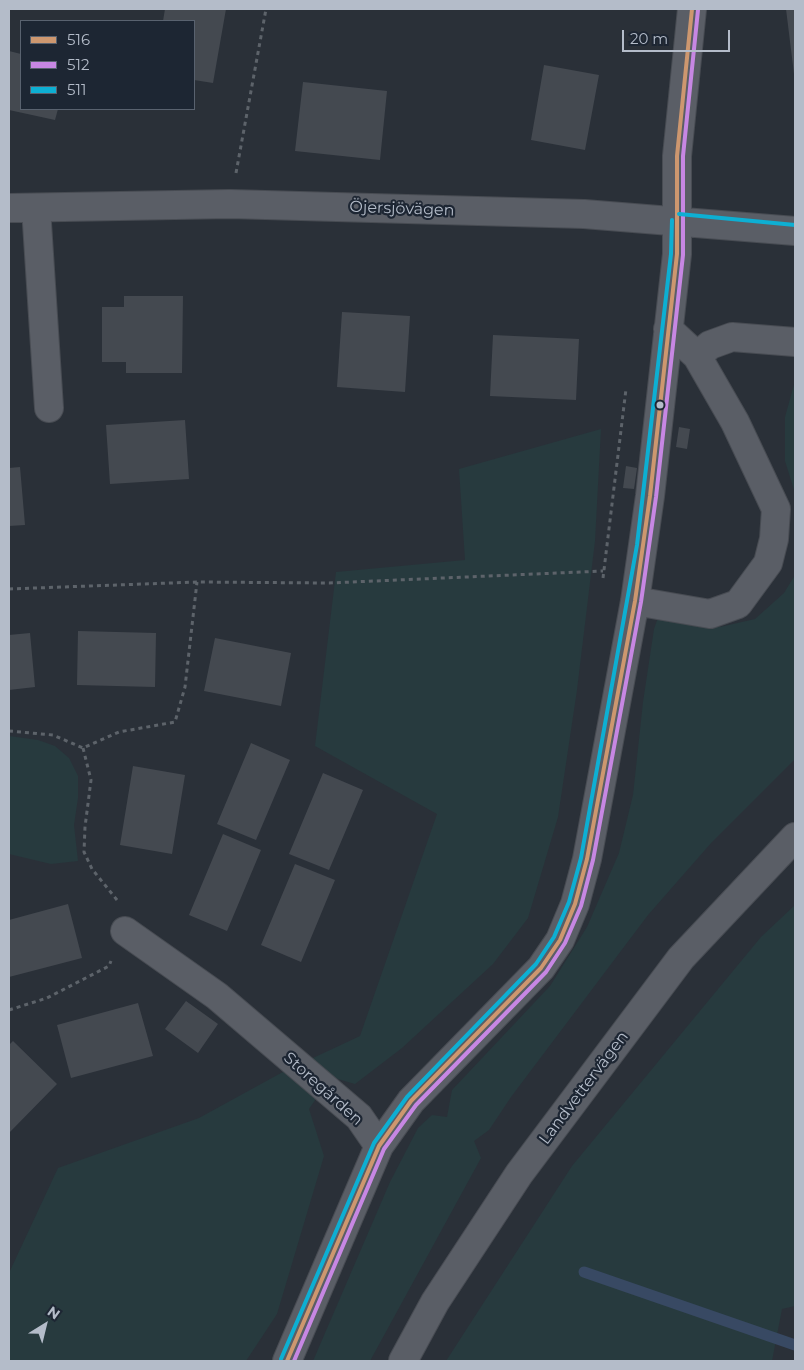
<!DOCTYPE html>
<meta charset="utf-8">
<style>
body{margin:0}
#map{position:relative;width:804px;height:1370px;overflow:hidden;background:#2a3038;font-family:Montserrat,sans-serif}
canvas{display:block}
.frame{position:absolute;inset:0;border:10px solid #b4bcc9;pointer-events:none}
.legend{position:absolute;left:20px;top:20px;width:175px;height:90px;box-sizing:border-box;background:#1d2633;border:1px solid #59626f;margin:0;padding:6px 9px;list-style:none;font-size:15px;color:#b4bcc9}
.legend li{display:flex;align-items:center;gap:10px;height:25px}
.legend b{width:25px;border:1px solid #59626f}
.north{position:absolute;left:20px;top:1300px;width:50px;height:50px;-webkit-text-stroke:4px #1d2633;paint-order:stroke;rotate:36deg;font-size:14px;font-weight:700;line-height:20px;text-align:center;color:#b4bcc9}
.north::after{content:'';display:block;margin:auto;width:18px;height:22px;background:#b4bcc9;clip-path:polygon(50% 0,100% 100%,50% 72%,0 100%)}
.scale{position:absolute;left:622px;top:30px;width:108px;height:22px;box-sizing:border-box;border:2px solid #b4bcc9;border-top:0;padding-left:6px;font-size:15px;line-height:18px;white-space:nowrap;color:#b4bcc9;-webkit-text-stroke:4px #1d2633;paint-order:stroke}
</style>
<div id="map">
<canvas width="804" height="1370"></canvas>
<div class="frame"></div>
<ul class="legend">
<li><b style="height:6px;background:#cd976f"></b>516</li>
<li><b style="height:6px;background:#c787e3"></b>512</li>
<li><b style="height:6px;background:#0dafd3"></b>511</li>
</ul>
<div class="north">N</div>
<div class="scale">20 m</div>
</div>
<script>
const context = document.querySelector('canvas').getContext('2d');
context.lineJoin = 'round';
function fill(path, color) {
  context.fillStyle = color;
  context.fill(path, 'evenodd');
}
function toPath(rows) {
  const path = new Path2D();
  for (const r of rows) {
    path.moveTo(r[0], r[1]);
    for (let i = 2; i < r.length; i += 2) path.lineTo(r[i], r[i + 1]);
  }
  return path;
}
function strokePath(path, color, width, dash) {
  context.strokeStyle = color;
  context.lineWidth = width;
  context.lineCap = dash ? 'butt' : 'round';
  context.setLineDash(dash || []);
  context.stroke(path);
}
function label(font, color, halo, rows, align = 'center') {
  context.font = font + ' Montserrat,sans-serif';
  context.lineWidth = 4.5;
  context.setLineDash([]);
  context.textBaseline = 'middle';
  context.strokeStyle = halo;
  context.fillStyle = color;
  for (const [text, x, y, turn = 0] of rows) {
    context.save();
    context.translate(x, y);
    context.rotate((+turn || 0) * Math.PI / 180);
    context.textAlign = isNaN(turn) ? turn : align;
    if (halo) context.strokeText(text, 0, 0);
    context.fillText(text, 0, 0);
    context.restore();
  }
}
fill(toPath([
 [795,381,795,493,785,461,785,417],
 [601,429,595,541,577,690,558,817,528,918,493,964,402,1048,355,1084,331,1077,309,1109,324,1156,277,1314,246,1361,9,1361,9,1273,58,1168,199,1118,281,1073,360,1036,437,814,315,746,336,572,465,560,459,469],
 [795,575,795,759,712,842,648,915,511,1097,489,1130,474,1141,481,1158,370,1361,313,1361,390,1182,418,1128,432,1115,447,1117,452,1090,550,986,587,927,619,853,633,795,643,702,654,629,660,612,687,623,720,627,755,619,784,593],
 [9,736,38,740,55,746,69,758,78,776,78,798,74,825,78,861,51,864,9,854],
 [795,905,795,1306,782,1309,772,1361,446,1361,572,1166,761,937]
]), '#273a3e');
strokePath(toPath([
 [584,1272,795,1345]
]), '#384963', 11);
fill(toPath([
 [165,9,226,9,213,83,194,80,194,21,163,21],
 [786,9,795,9,795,74,794,74],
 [9,51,21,54,21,109,58,109,55,120,9,110],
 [544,65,599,75,585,150,531,140],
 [303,82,387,91,380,160,295,151],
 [124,296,183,296,182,373,126,373,126,362,102,362,102,307,124,307],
 [342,312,410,316,405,392,337,387],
 [493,335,579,339,576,400,490,396],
 [185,420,189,479,110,484,106,425],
 [679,427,690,429,687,449,676,447],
 [626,466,637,468,634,489,623,488],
 [20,467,25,525,9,526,9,468],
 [78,631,156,633,155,687,77,685],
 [30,633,35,687,9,690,9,635],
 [215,638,291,653,281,706,204,691],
 [251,743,290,760,256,840,217,824],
 [133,766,185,775,172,854,120,845],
 [323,773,363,790,329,870,289,854],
 [223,834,261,850,227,931,189,915],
 [295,864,335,880,301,962,261,945],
 [68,904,82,958,9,977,9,920],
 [186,1001,218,1024,198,1053,165,1029],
 [138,1003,153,1056,71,1078,57,1025],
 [13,1041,57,1084,9,1133,9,1045]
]), '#444950');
const minor = toPath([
 [9,208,230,204,584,214,795,231],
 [36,208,49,408],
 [697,356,710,345,732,337,795,342],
 [635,601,710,614,738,604,768,563,774,539,776,509,735,422,697,356,668,329],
 [125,931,217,996,359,1117,379,1146],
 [287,1361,379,1146,411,1101,541,968,560,940,575,904,587,859,635,601,650,496,677,254,677,156,692,9],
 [403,1361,435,1302,519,1174,681,958,795,837]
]);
strokePath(minor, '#484c53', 30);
strokePath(toPath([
 [236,173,266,9],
 [603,578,626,389],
 [9,589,197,582,329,583,603,571],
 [9,731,53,735,83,748,119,732,175,722,185,687,197,582],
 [83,748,91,780,85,827,84,852,92,869,117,900],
 [9,1010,47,998,109,966,111,961]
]), '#5d636a', 3, [4, 4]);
strokePath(minor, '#5a5e66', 28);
strokePath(toPath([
 [287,1361,379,1146,411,1101,541,968,560,940,575,904,587,859,635,601,650,496,677,254,677,156,692,9]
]), '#cd976f', 4);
strokePath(toPath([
 [294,1361,384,1149,416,1105,546,972,565,943,581,906,593,860,641,602,656,497,683,255,683,156,698,10]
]), '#c787e3', 4);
strokePath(toPath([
 [679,214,795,225],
 [281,1359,374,1143,407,1097,536,964,554,937,569,902,581,858,637,545,671,254,672,220]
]), '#0dafd3', 4);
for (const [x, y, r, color] of [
 [660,405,4.5,"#b4bcc9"]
]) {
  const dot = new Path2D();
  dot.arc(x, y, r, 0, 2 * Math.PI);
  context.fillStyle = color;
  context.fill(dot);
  strokePath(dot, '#1d2633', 2);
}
label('16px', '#b4bcc9', '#1d2633', [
 ["Öjersjövägen",402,209,2],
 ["Landvettervägen",584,1088,-53],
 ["Storegården",323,1089,42]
]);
</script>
